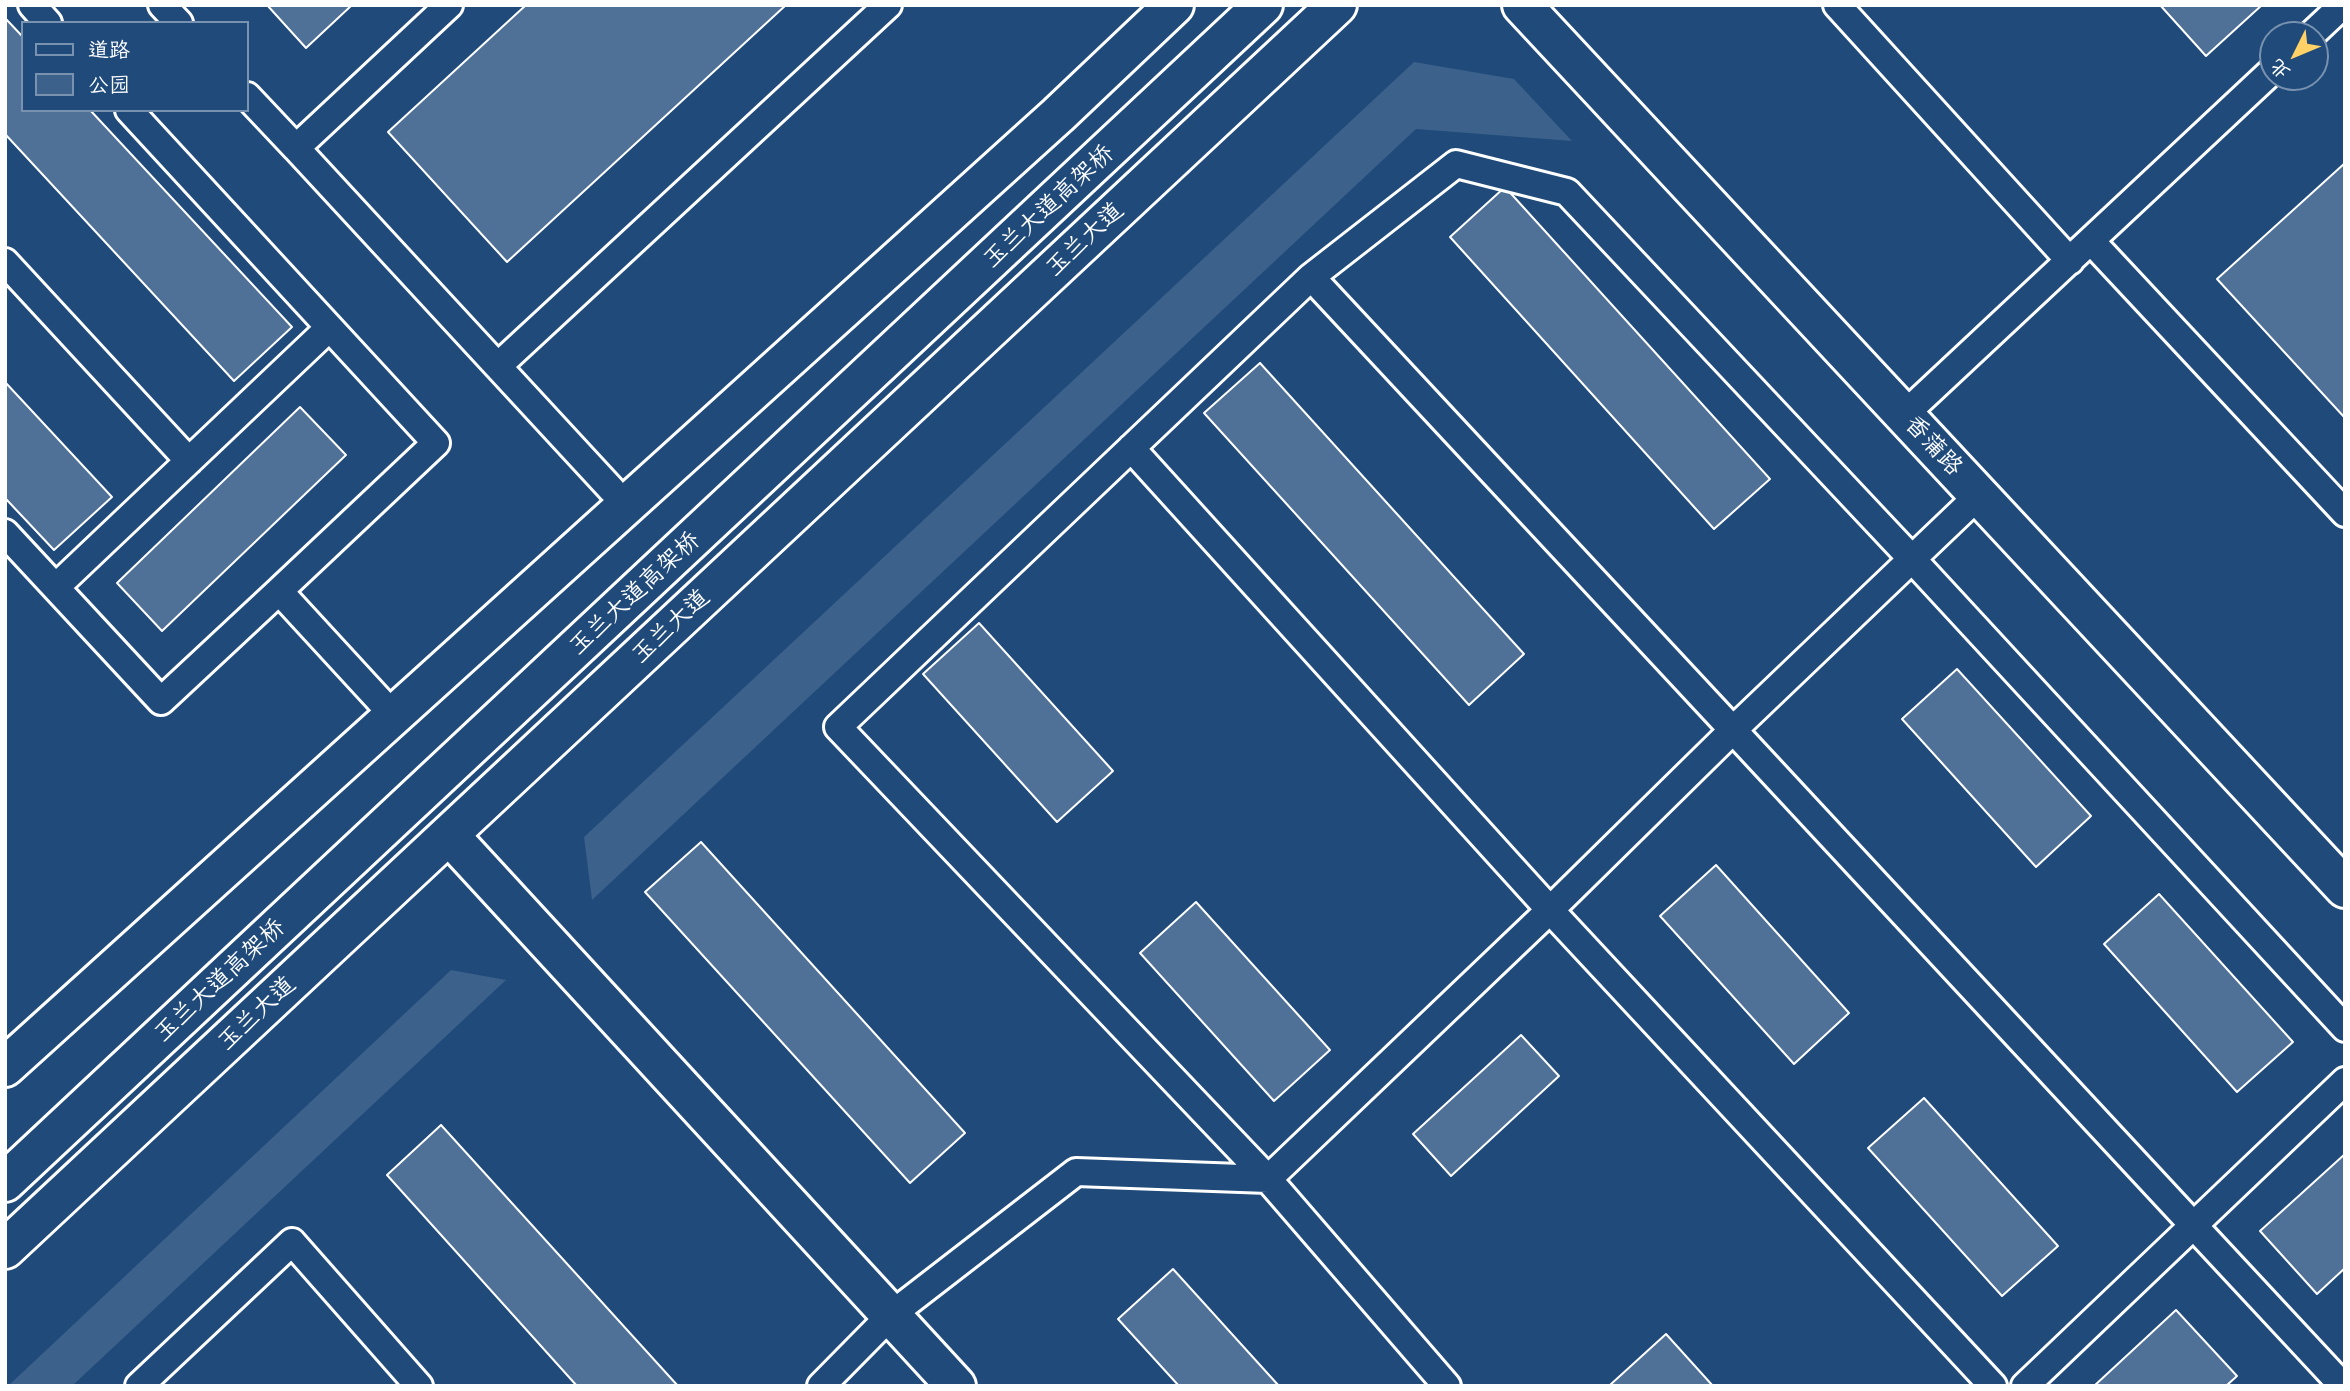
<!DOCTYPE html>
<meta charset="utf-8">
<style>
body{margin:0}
#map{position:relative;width:2350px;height:1391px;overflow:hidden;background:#1f4a7a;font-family:"Shantell Sans","LXGW WenKai TC",sans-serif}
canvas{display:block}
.frame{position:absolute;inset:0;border:7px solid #fff;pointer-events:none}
.legend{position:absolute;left:21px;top:21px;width:228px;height:91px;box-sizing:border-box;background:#1f4a7a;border:2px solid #7992af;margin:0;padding:9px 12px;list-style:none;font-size:21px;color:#fff}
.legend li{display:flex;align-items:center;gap:14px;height:35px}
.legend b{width:35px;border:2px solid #7992af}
.north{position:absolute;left:2259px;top:21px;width:70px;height:70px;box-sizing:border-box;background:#1f4a7a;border:2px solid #7992af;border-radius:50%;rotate:227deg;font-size:19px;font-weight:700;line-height:28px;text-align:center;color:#fff}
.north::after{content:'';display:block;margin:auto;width:24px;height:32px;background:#ffd166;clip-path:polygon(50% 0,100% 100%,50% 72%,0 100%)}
</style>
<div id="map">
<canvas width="2350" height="1391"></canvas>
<div class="frame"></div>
<ul class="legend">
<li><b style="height:9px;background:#1f4a7a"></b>道路</li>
<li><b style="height:19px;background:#3c618b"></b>公园</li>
</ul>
<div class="north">北</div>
</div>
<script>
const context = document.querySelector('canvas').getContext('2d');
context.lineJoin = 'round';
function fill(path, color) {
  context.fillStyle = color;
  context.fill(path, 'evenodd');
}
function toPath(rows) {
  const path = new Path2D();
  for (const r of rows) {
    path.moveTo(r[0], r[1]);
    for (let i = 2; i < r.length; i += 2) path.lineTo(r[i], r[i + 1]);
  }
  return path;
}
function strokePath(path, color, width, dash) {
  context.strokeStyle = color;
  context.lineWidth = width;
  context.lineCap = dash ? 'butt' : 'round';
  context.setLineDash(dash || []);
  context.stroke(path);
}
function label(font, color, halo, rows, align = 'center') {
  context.font = font + ' "Shantell Sans","LXGW WenKai TC",sans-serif';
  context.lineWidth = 5;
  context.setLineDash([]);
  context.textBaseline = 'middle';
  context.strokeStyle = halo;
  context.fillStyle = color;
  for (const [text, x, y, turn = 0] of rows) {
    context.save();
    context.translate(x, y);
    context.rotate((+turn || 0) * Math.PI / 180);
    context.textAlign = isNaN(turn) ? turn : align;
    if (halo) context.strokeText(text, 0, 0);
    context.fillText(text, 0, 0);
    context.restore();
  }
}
fill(toPath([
 [1414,62,1514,79,1572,141,1416,129,592,900,584,837],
 [451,970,506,980,72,1386,8,1386]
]), '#3c618b');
const building = toPath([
 [267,5,352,5,306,48,267,5],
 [526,5,786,5,507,262,388,132,526,5],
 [2160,5,2262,5,2206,56,2160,5],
 [5,18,23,37,23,110,90,110,292,327,234,381,5,134,5,18],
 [2345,163,2345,418,2217,279,2345,163],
 [1505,187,1770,479,1714,529,1450,237,1505,187],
 [1260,363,1524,654,1469,705,1204,413,1260,363],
 [5,382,112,497,54,550,5,498,5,382],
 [300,407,346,455,162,631,117,583,300,407],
 [979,623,1113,771,1057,822,923,674,979,623],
 [1957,669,2091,816,2036,867,1902,719,1957,669],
 [701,842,965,1133,910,1183,645,892,701,842],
 [1716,865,1849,1013,1794,1064,1660,916,1716,865],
 [2159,894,2293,1042,2237,1092,2104,944,2159,894],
 [1196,902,1330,1050,1274,1101,1140,953,1196,902],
 [1521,1035,1559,1076,1451,1176,1413,1134,1521,1035],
 [1924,1098,2058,1246,2002,1296,1868,1148,1924,1098],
 [441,1125,678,1386,577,1386,387,1175,441,1125],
 [2345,1154,2345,1268,2317,1294,2260,1231,2345,1154],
 [1173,1269,1279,1386,1179,1386,1118,1319,1173,1269],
 [2176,1310,2237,1376,2226,1386,2094,1386,2176,1310],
 [1666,1334,1713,1386,1611,1386,1610,1385,1666,1334]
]);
fill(building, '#507197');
strokePath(building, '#fff', 2);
const lane = toPath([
 [32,5,48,23],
 [162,5,179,23],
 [1837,5,2070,261],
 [2311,35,2343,5],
 [247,96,296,148,449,5],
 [129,110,436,443,279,591],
 [296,148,612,490],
 [2091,241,2345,513],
 [5,262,189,461],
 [1311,277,1456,164,1567,192,1912,559,2345,1028],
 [498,366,888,5],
 [1904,415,2273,70],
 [1131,448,1550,910,1993,1386],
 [1979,495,1733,730,1550,910,1268,1179,838,727,1311,277,1733,730,2194,1226,2343,1386],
 [5,533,161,701,279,591,382,703],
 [56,587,329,328],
 [139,1386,292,1242,419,1386],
 [821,1386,891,1315,1076,1172,1268,1179,1447,1386],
 [2025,1386,2345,1081]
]);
const street = toPath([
 [449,835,956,1386]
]);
const secondary = toPath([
 [1522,5,2345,888]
]);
const primary = toPath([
 [5,1067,1058,115,1174,5],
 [5,1182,1263,5],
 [5,1249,1337,5]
]);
strokePath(lane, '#fff', 32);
strokePath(street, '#fff', 44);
strokePath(secondary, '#fff', 44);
strokePath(primary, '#fff', 44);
strokePath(lane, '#1f4a7a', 26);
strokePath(street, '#1f4a7a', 38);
strokePath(secondary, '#1f4a7a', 38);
strokePath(primary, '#1f4a7a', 38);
label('24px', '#fff', '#1f4a7a', [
 ["玉兰大道高架桥",1049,207,-43],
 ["玉兰大道",1085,240,-43],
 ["香蒲路",1933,446,47],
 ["玉兰大道高架桥",635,594,-43],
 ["玉兰大道",671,627,-43],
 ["玉兰大道高架桥",220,981,-43],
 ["玉兰大道",257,1014,-43]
]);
</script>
